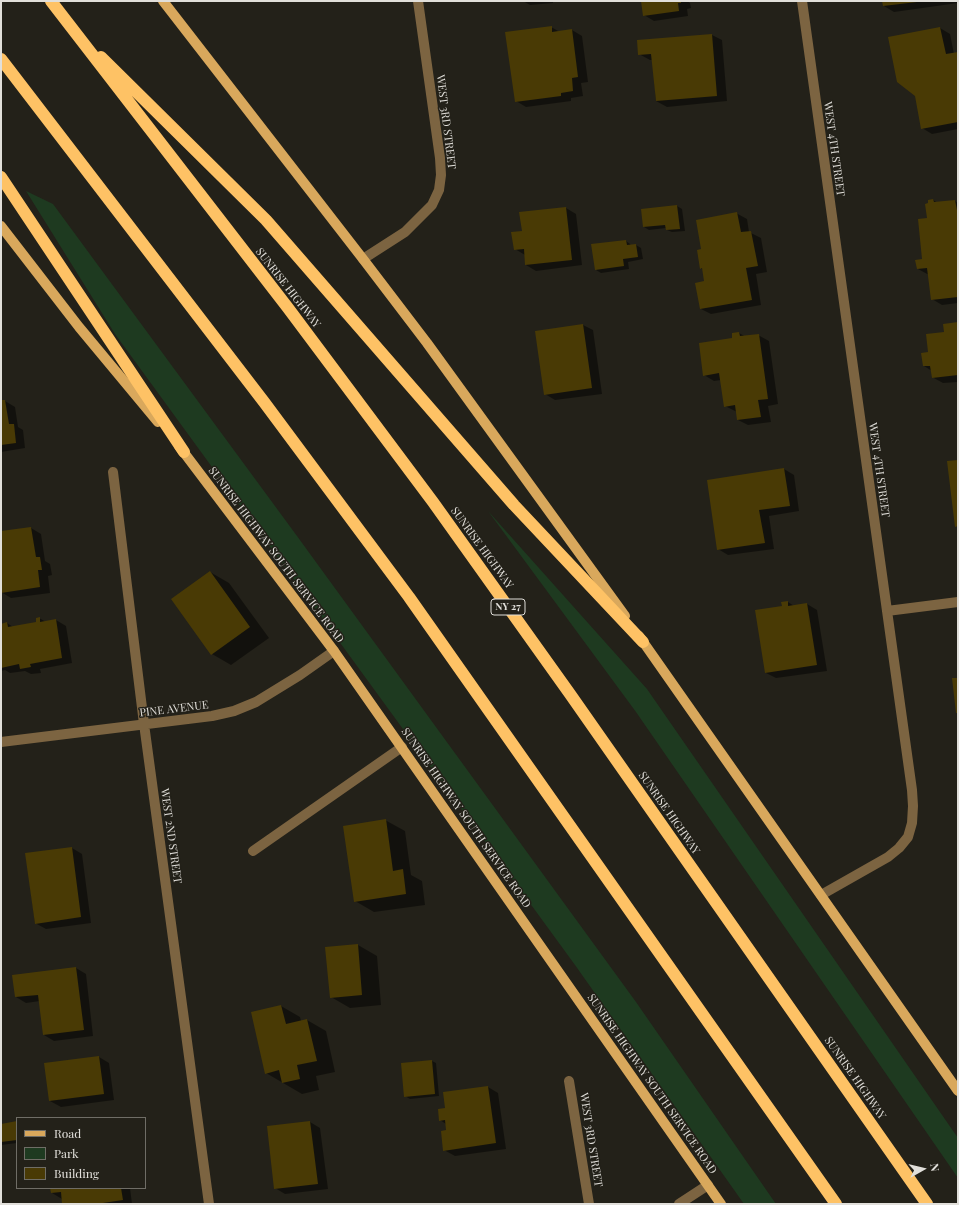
<!DOCTYPE html>
<style>
body{margin:0}
#map{position:relative;width:959px;height:1205px;overflow:hidden;background:#232119;font-family:"Playfair Display",serif}
canvas{display:block}
.frame{position:absolute;inset:0;border:2px solid #e1dfda;pointer-events:none}
.legend{position:absolute;left:16px;top:1117px;width:130px;height:72px;box-sizing:border-box;background:#232119;border:1px solid #6f6d66;margin:0;padding:5px 7px;list-style:none;font-size:12px;color:#e1dfda}
.legend li{display:flex;align-items:center;gap:8px;height:20px}
.legend b{width:20px;border:1px solid #6f6d66}
.north{position:absolute;left:903px;top:1149px;width:40px;height:40px;-webkit-text-stroke:3px #232119;paint-order:stroke;rotate:82deg;font-size:11px;font-weight:700;line-height:16px;text-align:center;color:#e1dfda}
.north::after{content:'';display:block;margin:auto;width:14px;height:18px;background:#e1dfda;clip-path:polygon(50% 0,100% 100%,50% 72%,0 100%)}
</style>
<div id="map">
<canvas width="959" height="1205"></canvas>
<div class="frame"></div>
<ul class="legend">
<li><b style="height:5px;background:#d9a85c"></b>Road</li>
<li><b style="height:11px;background:#1e3a20"></b>Park</li>
<li><b style="height:11px;background:#493a05"></b>Building</li>
</ul>
<div class="north">N</div>
</div>
<script>
const context = document.querySelector('canvas').getContext('2d');
context.lineJoin = 'round';
function fill(path, color) {
  context.fillStyle = color;
  context.fill(path, 'evenodd');
}
function toPath(rows) {
  const path = new Path2D();
  for (const r of rows) {
    path.moveTo(r[0], r[1]);
    for (let i = 2; i < r.length; i += 2) path.lineTo(r[i], r[i + 1]);
  }
  return path;
}
function strokePath(path, color, width, dash) {
  context.strokeStyle = color;
  context.lineWidth = width;
  context.lineCap = dash ? 'butt' : 'round';
  context.setLineDash(dash || []);
  context.stroke(path);
}
function label(font, color, halo, rows, align = 'center') {
  context.font = font + ' "Playfair Display",serif';
  context.lineWidth = 3;
  context.setLineDash([]);
  context.textBaseline = 'middle';
  context.strokeStyle = halo;
  context.fillStyle = color;
  for (const [text, x, y, turn = 0] of rows) {
    context.save();
    context.translate(x, y);
    context.rotate((+turn || 0) * Math.PI / 180);
    context.textAlign = isNaN(turn) ? turn : align;
    if (halo) context.strokeText(text, 0, 0);
    context.fillText(text, 0, 0);
    context.restore();
  }
}
fill(toPath([
 [26,191,53,204,297,536,636,1002,776,1204,744,1204,575,965,115,334],
 [488,511,647,689,958,1138,958,1178,636,712]
]), '#1e3a20');
fill(toPath([
 [523,1,553,1,553,3,530,5],
 [642,1,687,1,690,3,691,8,687,9,688,16,654,21,644,15],
 [883,1,958,1,958,3,894,12,884,6],
 [551,27,560,32,572,30,582,36,588,82,581,83,583,96,571,98,571,101,526,107,516,101],
 [940,28,950,34,954,54,958,53,958,129,932,134,922,128],
 [712,35,722,40,727,101,667,107,656,101,653,60,650,60,639,54],
 [933,200,938,203,955,201,958,203,958,303,942,305,932,299,929,275,918,269,923,260,928,219],
 [677,206,682,209,685,231,672,232,667,230,666,228,649,230,644,227,642,210],
 [566,208,576,214,582,265,536,271,526,265,525,255,515,249,523,232,521,213],
 [736,213,747,219,749,232,761,238,767,272,756,274,761,305,711,314,701,309,705,282,703,270,701,268,703,249],
 [626,241,630,244,631,246,636,245,641,248,643,259,628,262,629,269,601,273,596,270],
 [958,323,958,382,943,383,932,377,932,371,924,366,929,353,945,333],
 [583,325,593,330,602,394,555,400,545,394],
 [739,333,746,337,758,335,769,341,778,404,768,406,771,422,748,425,738,420,737,412,725,406,721,380,714,381,704,375],
 [1,401,5,401,15,407,18,427,23,430,25,448,1,452],
 [784,469,794,475,799,511,769,516,774,549,728,555,718,549],
 [31,528,41,534,45,561,50,564,52,575,48,576,50,593,11,598,1,592,1,532],
 [210,572,229,583,269,638,231,665,212,654],
 [788,602,794,606,807,604,817,610,827,671,776,678,766,673,783,607],
 [39,618,46,622,56,620,66,626,72,663,40,669,41,673,31,674,25,671,10,673,5,670,1,671,1,628,7,623,13,627,37,623],
 [385,820,405,831,411,875,422,881,425,905,374,912,355,901],
 [72,848,82,854,91,923,46,929,35,923,26,854],
 [358,945,377,956,381,1005,350,1008,331,997],
 [76,968,86,974,93,1036,54,1041,44,1035,40,1001,26,1003,16,997],
 [281,1006,300,1017,301,1021,307,1020,326,1031,335,1072,316,1076,319,1090,302,1094,266,1073],
 [99,1057,109,1063,114,1100,61,1107,50,1101],
 [432,1061,436,1063,439,1096,410,1099,405,1096],
 [488,1087,498,1093,506,1149,455,1156,444,1150,447,1131,446,1124,440,1120,446,1109],
 [17,1122,17,1143,1,1145,1,1125],
 [310,1122,320,1128,328,1189,285,1194,275,1188],
 [51,1188,130,1188,132,1204,63,1204,62,1199,52,1193]
]), '#0007');
fill(toPath([
 [641,1,681,1,681,3,678,3,679,11,643,16],
 [882,1,917,1,917,2,883,6],
 [552,26,552,32,572,29,578,77,572,78,573,91,561,93,561,96,515,102,505,32],
 [940,27,946,54,958,52,958,122,921,129,915,96,897,82,888,37],
 [712,34,717,96,656,101,651,54,638,55,637,40],
 [933,199,934,202,955,200,958,215,958,297,931,300,927,268,917,269,915,260,922,259,918,219,927,218,925,204,928,203,928,200],
 [677,205,680,229,666,230,665,225,643,227,641,209],
 [566,207,572,260,525,265,524,249,514,250,511,232,522,231,519,212],
 [737,212,741,232,751,231,758,266,746,268,752,300,700,309,695,283,704,281,702,268,700,269,697,250,701,249,696,220],
 [626,240,627,245,636,244,638,257,623,259,624,266,595,270,591,244],
 [958,322,958,375,932,378,930,366,923,366,921,353,928,352,926,334,944,332,943,324],
 [583,324,592,388,544,395,535,331],
 [739,332,740,336,759,334,768,399,758,400,761,417,737,420,735,405,724,407,719,373,703,376,699,343,732,338,732,333],
 [1,400,5,400,9,424,14,424,16,443,1,445],
 [958,460,958,526,955,527,947,461],
 [784,468,790,506,759,510,765,543,717,550,707,480],
 [31,527,36,557,40,557,42,570,38,570,40,587,1,593,1,531],
 [210,571,250,627,211,655,171,599],
 [788,601,788,606,807,603,817,665,765,673,755,610,782,606,781,602],
 [40,617,40,622,56,619,62,658,30,664,31,667,20,669,19,664,1,668,1,624,7,622,8,627,36,622,36,618],
 [952,678,958,678,958,713,956,713],
 [386,819,393,871,403,869,406,894,354,902,343,826],
 [72,847,81,917,35,924,25,853],
 [358,944,362,995,330,998,325,947],
 [76,967,84,1030,43,1035,38,995,15,997,12,975],
 [281,1005,286,1024,307,1019,317,1061,297,1065,300,1079,282,1083,279,1070,265,1074,251,1012],
 [99,1056,104,1094,49,1101,44,1063],
 [432,1060,435,1094,404,1097,401,1063],
 [488,1086,496,1143,443,1151,441,1131,446,1130,445,1120,439,1121,438,1109,445,1108,443,1092],
 [17,1121,17,1140,1,1142,1,1124],
 [310,1121,318,1184,274,1189,267,1126],
 [50,1188,121,1188,123,1200,96,1204,62,1204,61,1192,51,1193]
]), '#493a05');
strokePath(toPath([
 [802,1,912,790,913,806,912,823,908,837,899,848,888,857,821,895],
 [363,259,405,232,432,205,439,190,441,175,440,158,418,1],
 [113,472,144,724,209,1204],
 [887,611,958,602],
 [1,742,212,716,234,711,256,702,300,675,334,651],
 [253,851,402,747],
 [569,1081,589,1204],
 [679,1204,708,1185]
]), '#7c6441', 10);
strokePath(toPath([
 [163,1,363,259,427,343,625,616],
 [1,226,79,327,158,422],
 [179,446,334,651,721,1204],
 [639,636,958,1091]
]), '#d9a85c', 10);
strokePath(toPath([
 [51,1,288,308,433,502,570,694,927,1204],
 [101,57,266,220,514,505,643,642],
 [1,59,264,402,409,597,836,1204],
 [1,177,184,452]
]), '#fec265', 12);
for (const [x, y, w] of [
 [508,607,34]
]) {
  const box = new Path2D();
  box.roundRect(x - w / 2, y - 8, w, 16, 3);
  context.fillStyle = '#232119';
  context.fill(box);
  strokePath(box, '#e1dfda', 1);
}
label('bold 10px', '#e1dfda', null, [
 ["NY 27",508,607]
]);
label('11px', '#e1dfda', '#232119', [
 ["WEST 3RD STREET",446,122,83],
 ["WEST 4TH STREET",834,149,82],
 ["SUNRISE HIGHWAY",288,288,52],
 ["WEST 4TH STREET",879,470,82],
 ["SUNRISE HIGHWAY",482,548,54],
 ["SUNRISE HIGHWAY SOUTH SERVICE ROAD",276,555,53],
 ["PINE AVENUE",174,709,-7],
 ["SUNRISE HIGHWAY",669,813,55],
 ["SUNRISE HIGHWAY SOUTH SERVICE ROAD",466,818,55],
 ["WEST 2ND STREET",171,836,82],
 ["SUNRISE HIGHWAY",855,1078,55],
 ["SUNRISE HIGHWAY SOUTH SERVICE ROAD",652,1084,55],
 ["WEST 3RD STREET",591,1140,81]
]);
</script>
